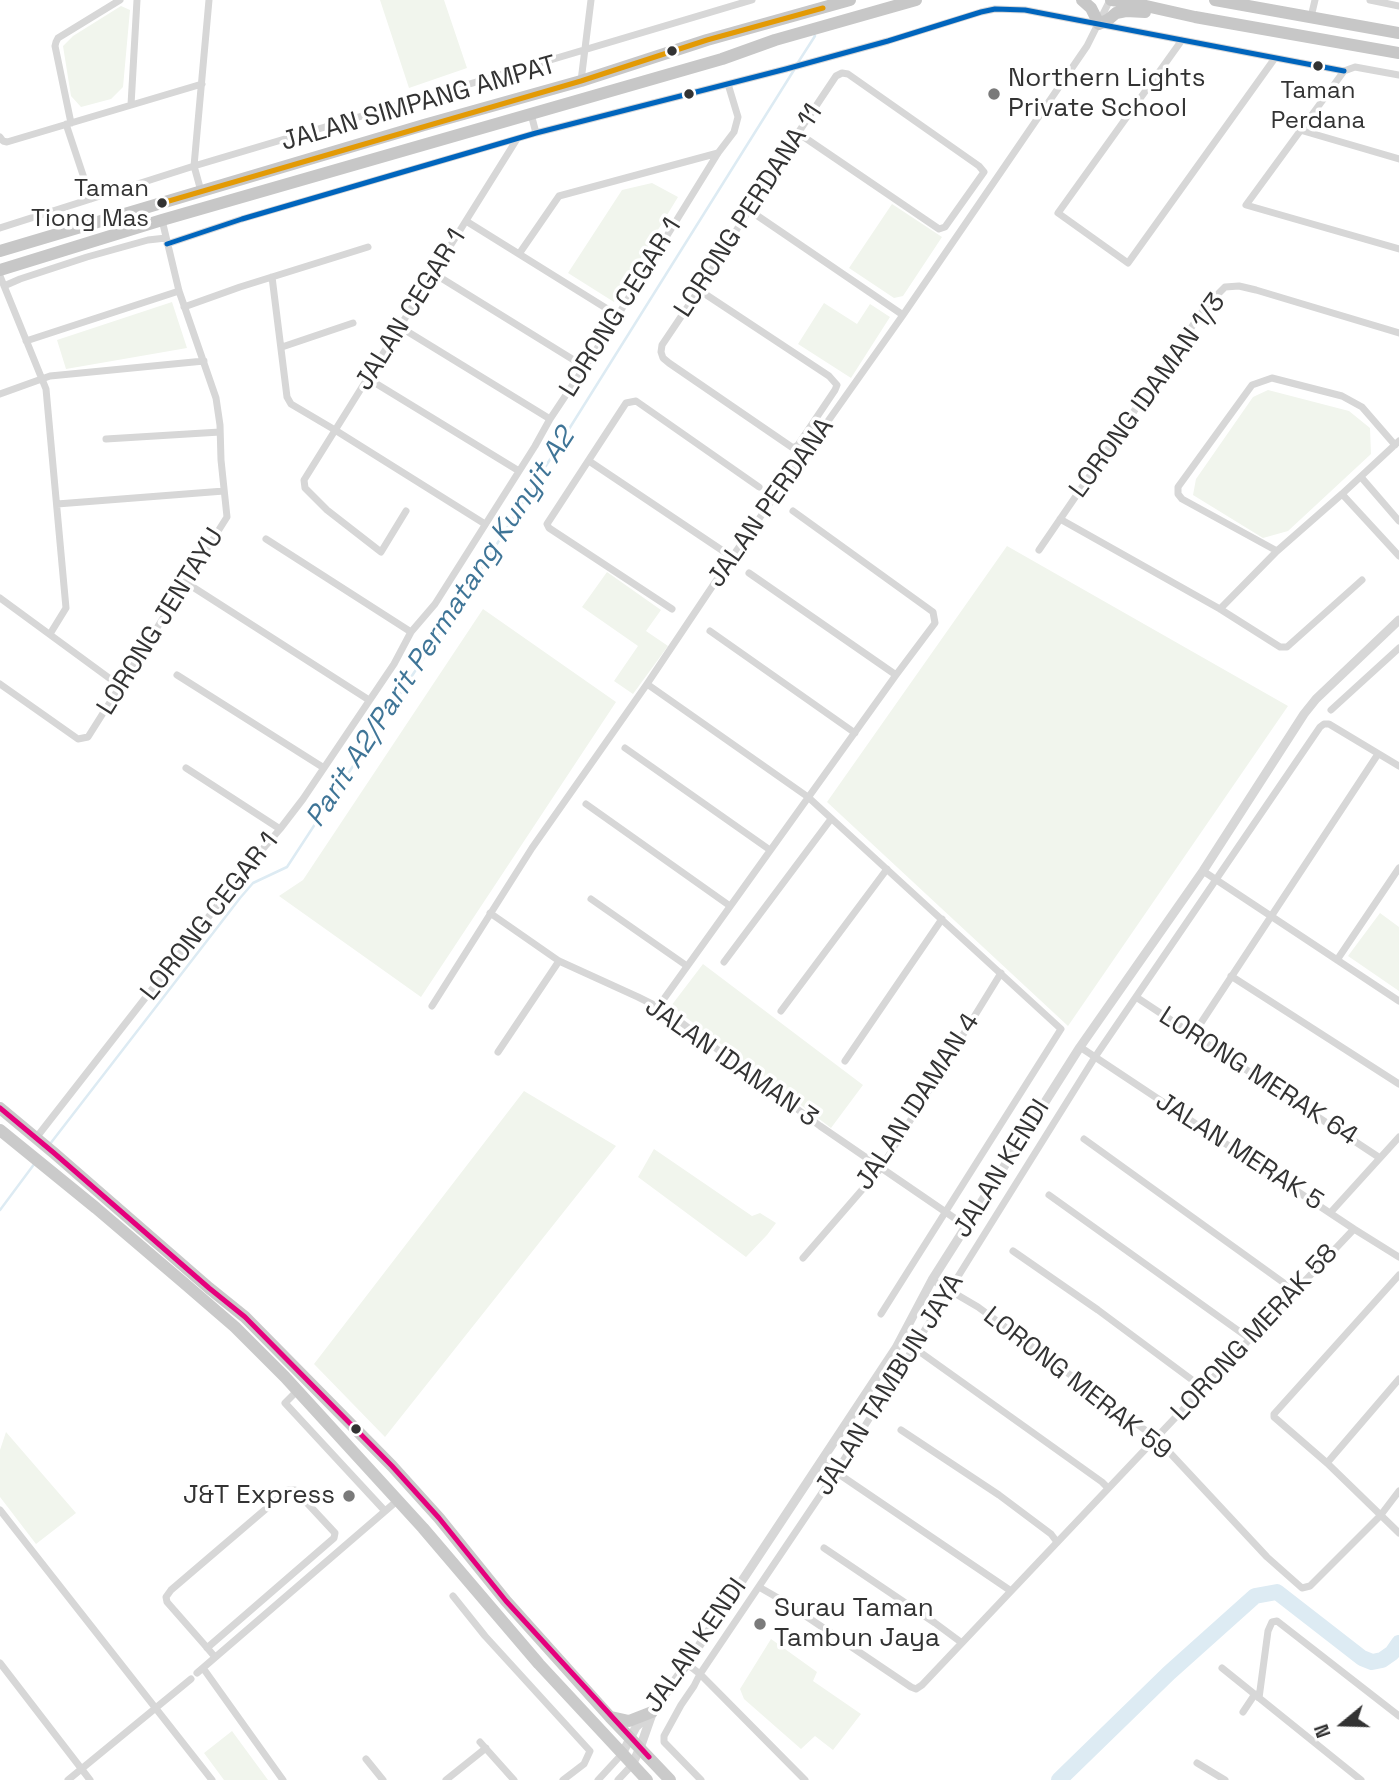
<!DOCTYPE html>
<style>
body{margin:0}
#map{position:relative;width:1399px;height:1780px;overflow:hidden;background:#fff;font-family:"Space Grotesk",sans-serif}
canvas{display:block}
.north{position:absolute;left:1308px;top:1689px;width:70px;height:70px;-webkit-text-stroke:5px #fff;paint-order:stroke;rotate:251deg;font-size:19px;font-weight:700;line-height:28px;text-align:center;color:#333}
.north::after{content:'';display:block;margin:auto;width:24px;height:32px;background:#333;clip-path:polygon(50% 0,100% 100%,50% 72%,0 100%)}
</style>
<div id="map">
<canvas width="1399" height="1780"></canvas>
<div class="north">N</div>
</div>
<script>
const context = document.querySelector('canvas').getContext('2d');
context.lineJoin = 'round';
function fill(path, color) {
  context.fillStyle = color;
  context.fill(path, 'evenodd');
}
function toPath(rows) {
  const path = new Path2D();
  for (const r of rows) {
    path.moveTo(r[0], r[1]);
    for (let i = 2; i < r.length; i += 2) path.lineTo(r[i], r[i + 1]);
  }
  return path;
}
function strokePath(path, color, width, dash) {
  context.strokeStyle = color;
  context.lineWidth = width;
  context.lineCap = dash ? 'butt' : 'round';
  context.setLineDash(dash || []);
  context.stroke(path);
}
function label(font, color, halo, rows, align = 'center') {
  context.font = font + ' "Space Grotesk",sans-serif';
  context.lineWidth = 7;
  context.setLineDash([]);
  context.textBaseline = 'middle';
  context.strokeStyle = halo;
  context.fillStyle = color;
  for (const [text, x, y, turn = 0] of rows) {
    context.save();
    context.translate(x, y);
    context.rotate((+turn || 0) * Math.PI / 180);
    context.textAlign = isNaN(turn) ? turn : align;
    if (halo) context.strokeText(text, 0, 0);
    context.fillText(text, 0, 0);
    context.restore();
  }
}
fill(toPath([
 [380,0,444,0,467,68,409,88],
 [121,6,130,10,123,87,111,99,81,107,71,96,63,46,73,36],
 [652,183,678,197,614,302,568,273,622,190],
 [892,204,942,237,903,296,894,298,849,268],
 [172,302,187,348,66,369,57,340],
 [824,303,857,324,870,304,890,317,851,378,798,344],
 [1268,390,1349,411,1370,428,1371,454,1288,531,1263,538,1193,495,1196,479,1253,397],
 [1007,546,1288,706,1068,1026,827,802],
 [607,572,661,610,646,631,668,646,633,694,614,681,638,646,582,607],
 [483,609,616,702,421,997,279,896,303,880],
 [1380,913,1399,927,1399,991,1348,956],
 [703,964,863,1085,831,1128,671,1006],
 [524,1091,616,1146,385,1437,314,1364],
 [654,1149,752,1216,760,1213,776,1223,767,1235,746,1257,638,1177],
 [6,1432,76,1513,36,1544,0,1497,0,1450],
 [771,1639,817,1672,813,1681,861,1714,833,1750,815,1736,801,1749,744,1699,740,1689],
 [232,1731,268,1780,224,1780,204,1753]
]), '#f1f5ed');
strokePath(toPath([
 [797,64,815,36,814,34],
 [50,1144,240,898,253,883,287,867,470,587,794,70],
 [0,1210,35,1163]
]), '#ddebf3', 2.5);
strokePath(toPath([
 [1059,1780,1169,1673,1255,1596,1277,1592,1362,1658,1372,1662,1382,1660,1392,1653,1399,1643]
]), '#ddebf3', 16);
strokePath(toPath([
 [1370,0,1399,6],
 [1311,17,1315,0],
 [1182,40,1058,213,1128,263,1275,58],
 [1344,71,1246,205,1399,249],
 [1344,71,1355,67,1399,75],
 [581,81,591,0],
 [131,105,137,0],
 [531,114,536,133],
 [71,123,55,46,56,42,58,38,120,0],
 [66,124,91,199],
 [1300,130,1399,159],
 [0,137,3,141,7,142,202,84],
 [201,191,194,166,209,0],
 [749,210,903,315],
 [466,221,617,315],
 [0,228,194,166,752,0],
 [167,244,242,219,536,133,786,69,888,41,981,12,995,9,1025,10,1344,71],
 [519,254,559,196,718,153],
 [433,273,585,367],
 [0,276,46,389,66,608,50,634],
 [272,277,287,397,291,404,335,430,485,524],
 [4,286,20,279,87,257,148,240,166,238],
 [699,290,829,376,837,385,835,390,798,445,793,448,669,363,663,358,661,352,662,345,699,290,749,210,798,133,836,76,842,73,848,74,979,166,984,172,945,227,939,229,798,133],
 [184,307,240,287,368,247],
 [400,327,550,419],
 [26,341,179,291],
 [282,347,353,323],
 [367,378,519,471],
 [0,394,50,376,204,361],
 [106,439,220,432],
 [589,461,732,557],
 [1361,477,1399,521],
 [1342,494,1399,556],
 [57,504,224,491],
 [406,511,381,552,327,510,305,488,304,480,517,139],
 [1060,519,1220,609,1280,647,1287,647,1362,580],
 [266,539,411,632],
 [1039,550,1206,306,1225,287,1239,286,1256,290,1399,333],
 [1277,551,1182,499,1178,494,1178,487,1252,385,1272,378,1342,396,1362,407,1395,445],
 [749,573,896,675],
 [185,582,369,700],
 [0,598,120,686],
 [672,609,549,528,547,524,626,403,636,401,759,487],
 [1220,609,1277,551,1342,494,1399,441],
 [710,631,855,733],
 [177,675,324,768],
 [0,684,78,739,88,737,227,517,221,460,220,425,216,398,179,291,162,220],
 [647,684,808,797,1061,1029,881,1314],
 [1331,710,1399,648],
 [625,748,770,850],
 [186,768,280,829],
 [586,804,730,906],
 [1203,871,1399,1001],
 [591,899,687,966],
 [490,913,559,961,638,997,666,1011,820,1126,966,1226],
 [1337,960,1399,868],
 [724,962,831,819],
 [1231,976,1399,1084],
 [1136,997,1380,1158],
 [432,1006,532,848,647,684,732,557,903,315,1087,46,1110,0],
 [658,1007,896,675,935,623,933,612,793,511],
 [781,1011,887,869],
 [1193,1035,1378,754],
 [1080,1047,1354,1229,1399,1257],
 [498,1052,559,961],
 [845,1061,942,919],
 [36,1138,249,865,280,829,303,799,394,664,411,632,435,604,535,446,550,419,602,341,718,153,734,132,738,117,728,84],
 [1084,1139,1295,1291],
 [1049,1195,1250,1339],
 [1331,1212,1399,1137],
 [1013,1251,1098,1310,1203,1388],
 [803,1258,881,1168,1001,973],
 [1399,1275,1274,1414,1274,1417,1327,1463,1399,1533],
 [932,1280,978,1307,1156,1438,1267,1557,1302,1588,1310,1586,1380,1516,1399,1491],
 [913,1347,1102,1482,1108,1488],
 [297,1391,285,1403,385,1511],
 [901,1430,999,1495,1051,1534,1057,1542],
 [821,1462,1011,1591],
 [1327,1463,1399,1379],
 [0,1510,212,1780],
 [824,1548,935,1623,962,1643],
 [759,1587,785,1602,911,1687,916,1689,922,1685,1354,1229],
 [453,1596,485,1636,590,1751,584,1764,563,1780],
 [207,1648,334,1538,335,1533,295,1490,288,1490,171,1590,166,1597,167,1602,203,1643,215,1657],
 [0,1663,90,1780],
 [687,1664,700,1674,805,1780],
 [203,1668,283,1780],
 [1222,1668,1361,1780],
 [197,1673,398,1500],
 [1259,1698,1268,1631,1272,1622,1277,1621,1399,1716],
 [1243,1712,1255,1694],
 [480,1742,514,1780],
 [366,1759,383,1780],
 [1197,1763,1225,1780],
 [68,1780,191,1679],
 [446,1780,486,1748],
 [598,1780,622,1754],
 [618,1780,632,1765],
 [701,1780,664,1742,664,1736,681,1705,694,1686,700,1674,836,1472,1095,1057,1320,727,1324,724,1329,724,1399,766]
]), '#d7d7d7', 7);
strokePath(toPath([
 [622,1754,636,1727,652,1712,687,1664,896,1348,932,1280,1080,1047,1203,871,1304,714,1316,699,1399,620],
 [632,1765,640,1748,652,1714]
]), '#d7d7d7', 9);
strokePath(toPath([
 [0,1108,54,1153,209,1288,245,1317,392,1466,439,1518,506,1601,610,1717,670,1780],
 [0,1130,96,1208,184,1283,235,1327,285,1377,423,1528,539,1664,647,1780],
 [611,1717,629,1721,652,1712]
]), '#cacaca', 12);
strokePath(toPath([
 [1082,0,1091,8,1099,24,1109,19,1116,13,1126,11,1145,12],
 [1111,0,1128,2,1195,17,1399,53],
 [1215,0,1399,33],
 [0,251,424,125,581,81,707,40,850,0],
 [0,270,162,220,722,59,775,40,916,0]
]), '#c7c7c7', 12);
strokePath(toPath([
 [162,203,581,81,707,40,823,8]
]), '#e39a05', 5);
strokePath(toPath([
 [167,244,242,219,536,133,786,69,888,41,981,12,995,9,1025,10,1344,71]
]), '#0065bd', 5);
strokePath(toPath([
 [0,1108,54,1153,209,1288,245,1317,392,1466,439,1518,506,1601,649,1757]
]), '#e5007d', 5);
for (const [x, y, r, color] of [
 [672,51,6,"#333"],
 [1318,66,6,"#333"],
 [689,94,6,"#333"],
 [994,94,7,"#7a7a7a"],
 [162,203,6,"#333"],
 [356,1429,6,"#333"],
 [349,1496,7,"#7a7a7a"],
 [760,1624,7,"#7a7a7a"]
]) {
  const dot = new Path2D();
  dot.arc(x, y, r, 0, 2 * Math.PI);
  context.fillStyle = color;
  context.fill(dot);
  strokePath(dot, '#fff', 2.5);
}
label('24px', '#333', '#fff', [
 ["Taman",1318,91],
 ["Perdana",1318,121],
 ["Taman",149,189,"right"],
 ["Tiong Mas",149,219,"right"]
]);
label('26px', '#333', '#fff', [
 ["Northern Lights",1008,79],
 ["Private School",1008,109],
 ["J&T Express",335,1496,"right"],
 ["Surau Taman",774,1609],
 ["Tambun Jaya",774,1639]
], 'left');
label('26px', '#333', '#fff', [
 ["JALAN SIMPANG AMPAT",419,104,-16],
 ["LORONG PERDANA 11",749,211,-57],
 ["LORONG CEGAR 1",621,308,-58],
 ["JALAN CEGAR 1",411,310,-58],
 ["LORONG IDAMAN 1/3",1148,396,-54],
 ["JALAN PERDANA",771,503,-55],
 ["LORONG JENTAYU",161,622,-58],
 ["LORONG CEGAR 1",210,917,-52],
 ["JALAN IDAMAN 3",731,1063,35],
 ["LORONG MERAK 64",1258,1077,33],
 ["JALAN IDAMAN 4",918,1102,-57],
 ["JALAN MERAK 5",1239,1152,33],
 ["JALAN KENDI",1002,1169,-58],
 ["LORONG MERAK 58",1255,1333,-47],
 ["LORONG MERAK 59",1077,1384,38],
 ["JALAN TAMBUN JAYA",890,1385,-58],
 ["JALAN KENDI",696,1646,-55]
]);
label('italic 28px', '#3f7597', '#fff', [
 ["Parit A2/Parit Permatang Kunyit A2",441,628,-57]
]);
</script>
